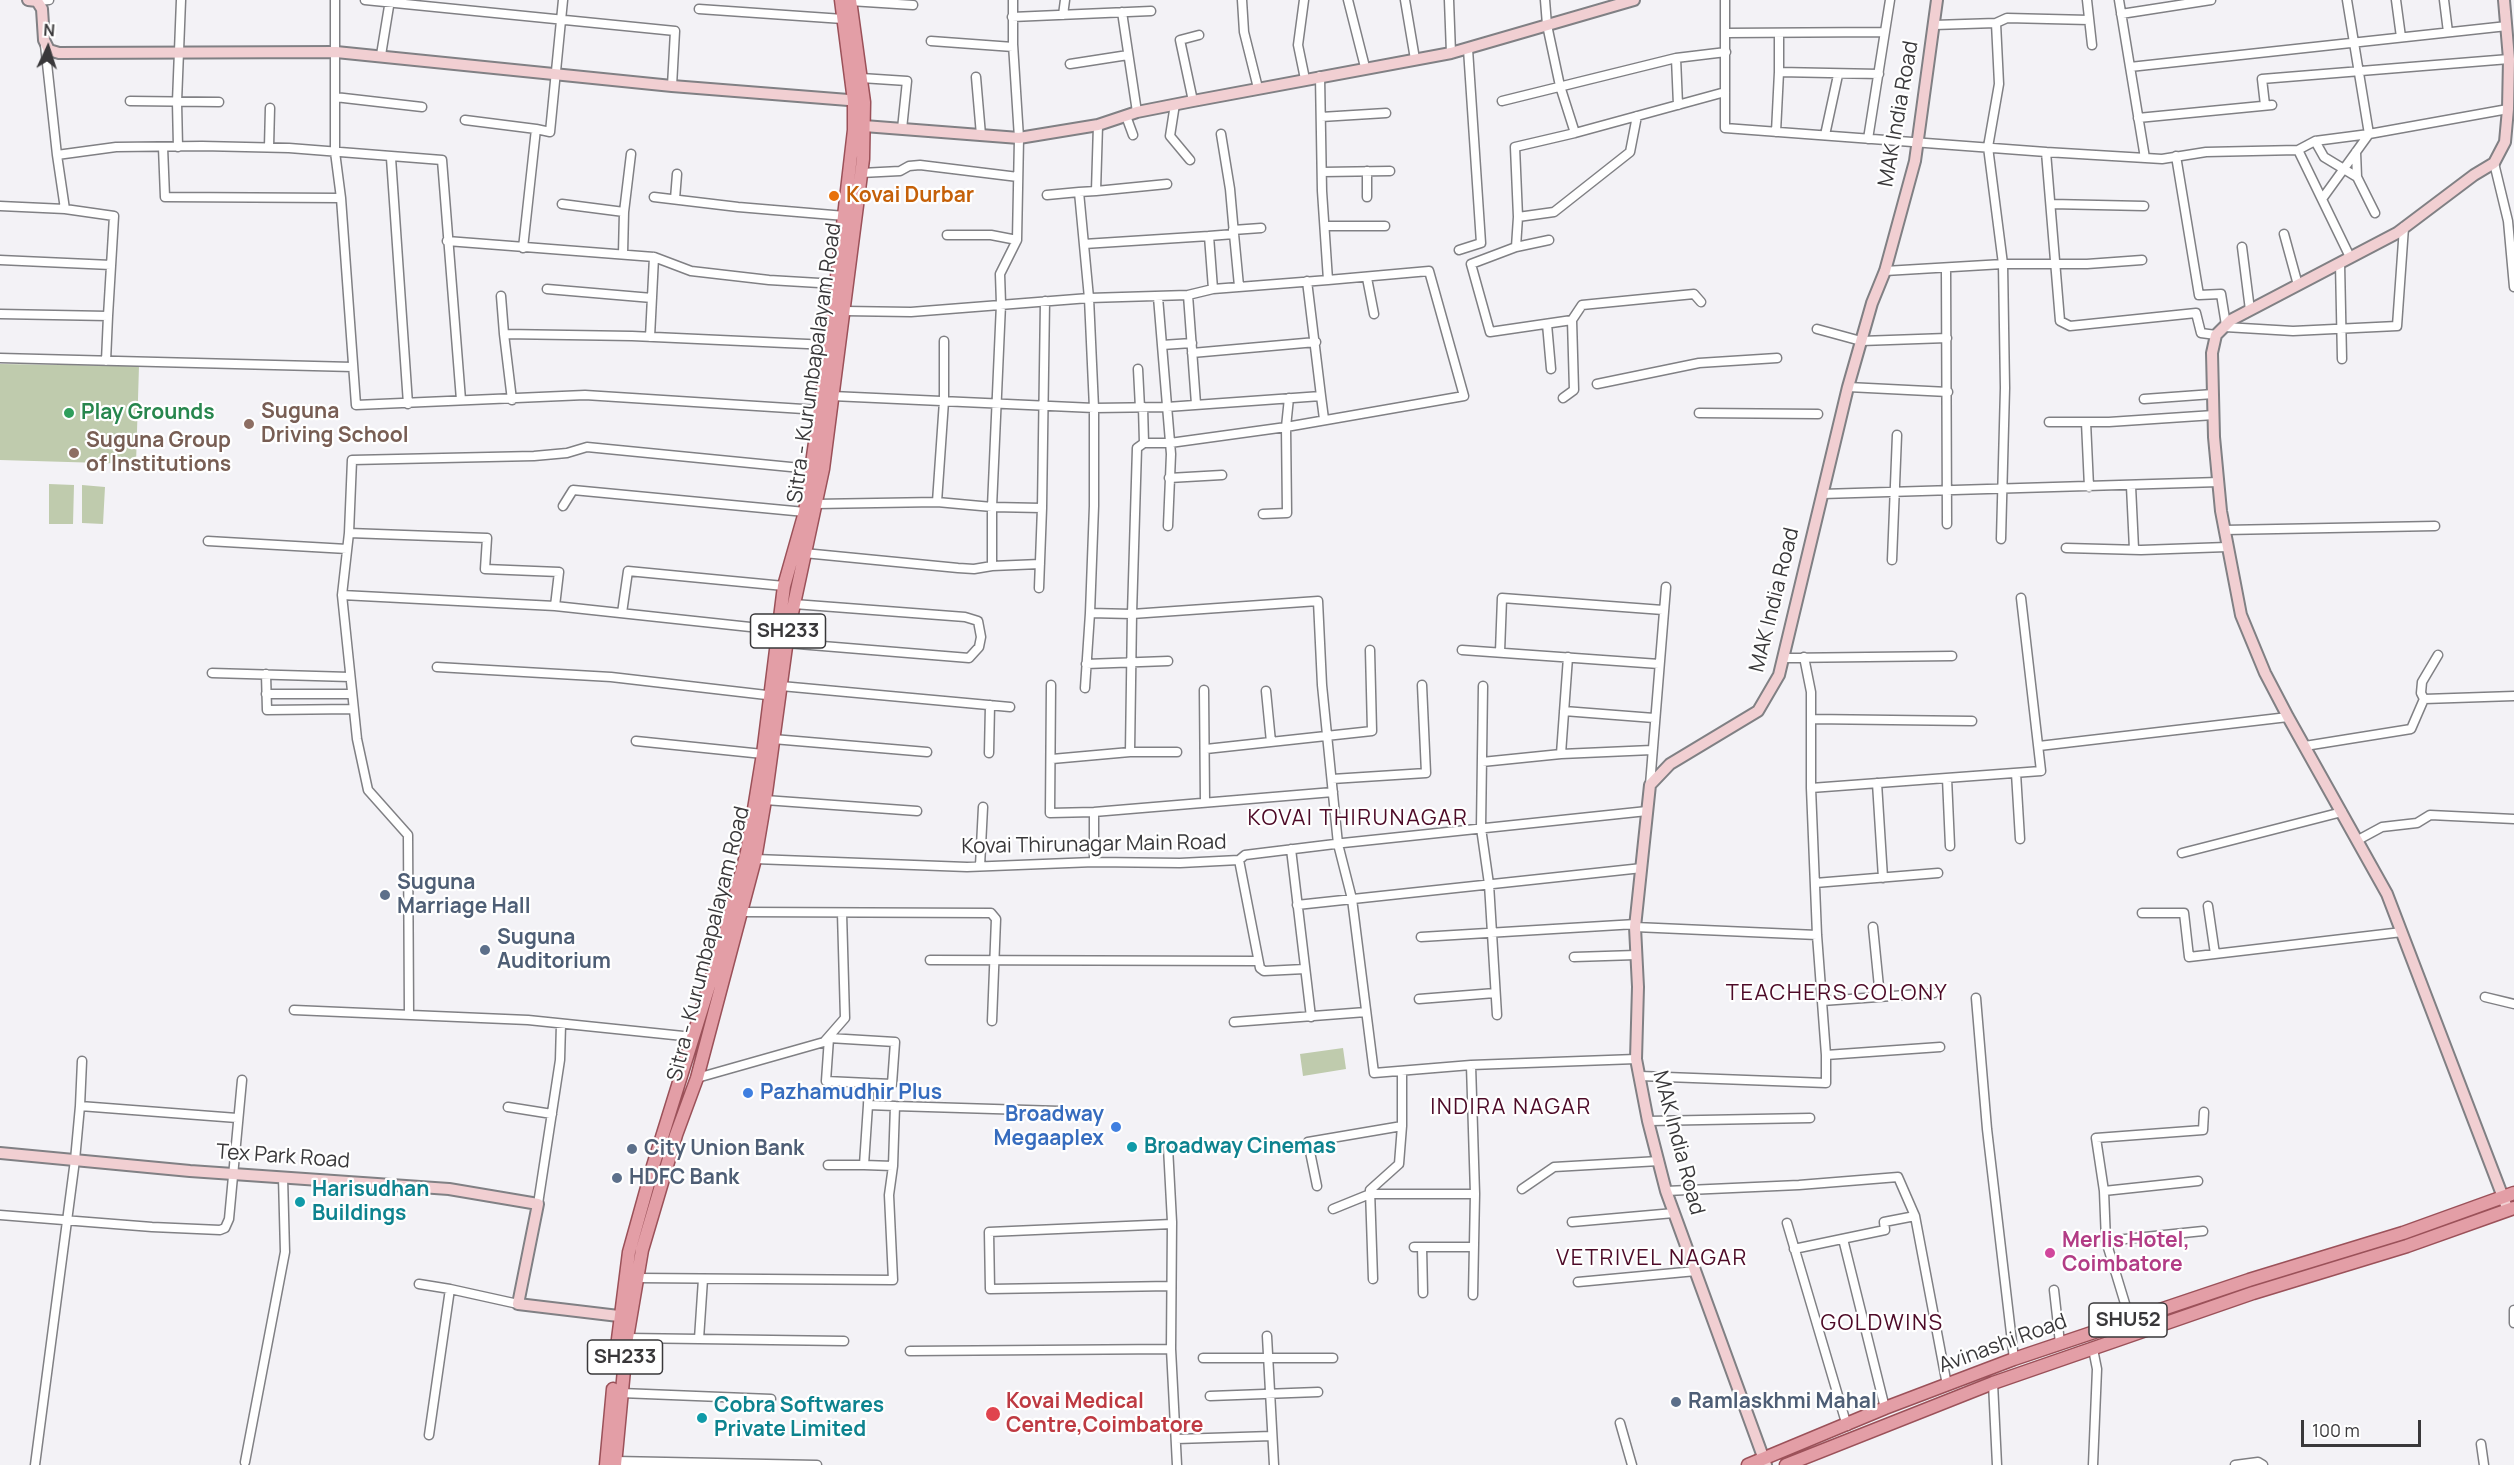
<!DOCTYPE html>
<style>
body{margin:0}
#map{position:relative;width:2514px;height:1465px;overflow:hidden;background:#f3f2f6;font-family:Manrope,sans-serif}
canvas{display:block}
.north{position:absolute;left:18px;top:18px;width:60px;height:60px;-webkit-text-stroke:4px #fff;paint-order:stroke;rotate:4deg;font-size:16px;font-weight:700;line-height:24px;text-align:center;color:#39383a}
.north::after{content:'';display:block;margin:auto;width:21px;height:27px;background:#39383a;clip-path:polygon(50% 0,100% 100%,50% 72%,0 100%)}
.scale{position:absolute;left:2301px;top:1420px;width:120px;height:27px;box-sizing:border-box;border:3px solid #39383a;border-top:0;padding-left:8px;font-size:18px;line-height:21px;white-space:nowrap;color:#39383a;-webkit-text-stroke:4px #fff;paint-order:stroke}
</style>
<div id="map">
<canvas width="2514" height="1465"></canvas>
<div class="north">N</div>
<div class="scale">100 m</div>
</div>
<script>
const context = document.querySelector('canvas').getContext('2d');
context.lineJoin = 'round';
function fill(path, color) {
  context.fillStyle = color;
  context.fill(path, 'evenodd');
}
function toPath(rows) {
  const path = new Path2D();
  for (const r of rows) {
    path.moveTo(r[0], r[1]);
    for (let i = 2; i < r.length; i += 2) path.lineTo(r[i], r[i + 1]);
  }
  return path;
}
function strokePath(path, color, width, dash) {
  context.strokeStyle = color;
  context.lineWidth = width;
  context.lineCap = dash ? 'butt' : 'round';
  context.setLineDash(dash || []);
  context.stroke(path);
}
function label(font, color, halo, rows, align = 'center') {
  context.font = font + ' Manrope,sans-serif';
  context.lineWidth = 4.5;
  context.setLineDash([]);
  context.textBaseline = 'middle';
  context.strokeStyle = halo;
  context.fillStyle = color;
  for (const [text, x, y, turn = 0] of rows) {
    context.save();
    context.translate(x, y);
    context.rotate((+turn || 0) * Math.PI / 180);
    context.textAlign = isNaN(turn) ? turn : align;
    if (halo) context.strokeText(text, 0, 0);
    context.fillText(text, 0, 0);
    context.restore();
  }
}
fill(toPath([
 [0,364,139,366,136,464,0,460],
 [49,484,74,485,73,524,49,524],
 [82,485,105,487,103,524,82,523],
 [1343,1048,1346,1069,1303,1076,1300,1054]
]), '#bfcbad');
const street = toPath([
 [335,0,335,152,341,198,356,405,585,395,819,410],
 [365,0,675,31,672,86],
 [1013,0,1013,44,1019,138,1017,240,1000,274,1001,304,992,507,992,566,1040,564],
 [1242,0,1244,32,1258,88],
 [1304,0,1298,45,1305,79],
 [1348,0,1365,67],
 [1405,0,1415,59],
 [1449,0,1451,53],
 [1545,0,1547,25,1560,86,1575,133],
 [1725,0,1725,128,2046,152,2060,321,2070,326,2196,313,2201,333,2216,335],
 [2087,0,2092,45],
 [2119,0,2145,158],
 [2396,0,2401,37],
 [2444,0,2448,32],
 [37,1,49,0],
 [850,1,913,5],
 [699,9,843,19],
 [1122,12,1137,112],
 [2121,14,2211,0],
 [1063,15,1065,0],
 [1012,17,1151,11],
 [1996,23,1999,84,1988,147,2003,264,2005,388,2001,539],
 [1934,25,1996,23,2007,18,2089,20],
 [1726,33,1885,32],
 [931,41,1013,47],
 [45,45,57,155,116,147,202,146,289,148,442,160,461,400],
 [381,55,390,0],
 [1676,58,1726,52],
 [1070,64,1128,55],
 [2130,67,2507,26],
 [1779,72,1879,74],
 [976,77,981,135],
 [861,78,907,81,902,129],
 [335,97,422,107],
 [130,101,219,102],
 [1193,101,1180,40,1199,35],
 [1502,101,1676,58,1678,105],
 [1175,104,1170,136,1190,160],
 [2265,105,2262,79,2509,59],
 [1126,116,1133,135],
 [1321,117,1386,113],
 [2138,118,2272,105],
 [465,120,536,129,523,248],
 [1098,125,1096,191,1079,192,1089,298,1094,408,1094,506,1090,613,1132,614,1137,448,1144,443,1143,407],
 [536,129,550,132,563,0],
 [1776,132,1779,72,1779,34],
 [1221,134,1230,189,1234,234],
 [1825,135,1838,75],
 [1868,139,1890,0],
 [2315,141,2324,157,2357,177,2375,213],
 [163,147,165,197,341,198],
 [178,147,177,102,181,0],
 [269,147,270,108],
 [2298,150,2350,257],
 [2046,152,2162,159,2206,152,2298,150,2315,141,2369,134,2508,109],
 [2356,152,2357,177],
 [2176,156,2199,295,2221,294,2226,325],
 [391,158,408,404],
 [2494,163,2508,221,2514,287],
 [1367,171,1367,197],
 [1322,172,1390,171],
 [861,173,900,171,909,166,920,165,1018,177],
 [1096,191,1167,184],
 [1047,195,1079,192],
 [654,197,738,207,845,216],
 [675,199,677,174],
 [2322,199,2369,134,2347,0],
 [562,204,624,212],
 [2051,204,2144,206],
 [0,206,65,209],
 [1518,217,1554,212,1630,152,1637,116],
 [1325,226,1385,226],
 [1233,230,1261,228],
 [2284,234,2298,285],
 [947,235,991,235,1017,240],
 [1209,236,1234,234,1239,286],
 [1549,240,1516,247,1471,264,1490,332,1572,320,1582,305,1694,294,1701,302],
 [447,241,654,257,650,337],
 [1084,244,1209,236,1213,289],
 [1516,247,1518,217,1515,147,1575,133,1725,92],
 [2242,247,2250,310],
 [1459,250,1481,243,1468,49],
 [623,254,624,212,631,154],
 [654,257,691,271,769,280,836,284],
 [0,260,111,265],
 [2340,263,2342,359],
 [1946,269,1947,524],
 [1885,271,2003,264,2087,264,2142,260],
 [1367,278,1374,314],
 [547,289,652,298],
 [1188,295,1196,404],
 [501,296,504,334],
 [1158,297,1171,454,1168,526],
 [844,311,911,312,1089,298,1188,295,1213,289,1328,280,1322,191,1320,76],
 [0,314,108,316,114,216,65,209,57,155],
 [1547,324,1551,369],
 [2225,327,2293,331,2397,326,2404,227],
 [1817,329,1861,341,1947,338],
 [1162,345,1192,343],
 [1192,353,1316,342],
 [0,358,353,367],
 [106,361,108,316],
 [1138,369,1140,408],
 [1597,384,1699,363,1777,358],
 [1848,387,1948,392],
 [832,396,1094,408,1167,407,1321,396,1307,281],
 [1321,396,1324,419],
 [1289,398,1286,427,1464,396,1429,271,1328,280],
 [1563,398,1574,390,1572,320],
 [2144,399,2213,394],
 [512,400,504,334,632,336,829,345],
 [1699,413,1818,414],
 [2049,422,2109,422,2214,415],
 [2086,422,2089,487],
 [1144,443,1170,443,1286,427,1287,513,1263,514],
 [1169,478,1222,475],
 [2131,486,2134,549],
 [1822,494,2219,482],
 [937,502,944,401,944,341],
 [815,504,937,502,992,507,1042,508,1045,301],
 [563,506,573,490,805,512],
 [2224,530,2435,526],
 [208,541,347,549],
 [2066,548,2141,550,2227,547],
 [804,553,958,568,974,569,992,566],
 [1892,560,1897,435],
 [1039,588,1042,508],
 [342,595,349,533],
 [622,613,628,571,784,586],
 [778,630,555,606,559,572,485,569,487,538,349,533,352,460,534,456,567,453,587,447,811,469],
 [786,643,969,658,979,647,981,637,978,621,965,617,794,604],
 [1462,650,1659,664],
 [1500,652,1502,598,1663,610],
 [1804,657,1811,692,1811,788],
 [1783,658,1952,656],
 [1086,664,1168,661],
 [437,667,611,677,775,696],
 [212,673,350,677],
 [266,674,267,710,353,709],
 [1051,685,1050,813,1094,812,1333,792],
 [781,686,1010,707],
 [1483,686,1481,828,1489,884,1497,1015],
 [1085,688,1090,613],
 [1204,690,1205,802],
 [1266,691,1271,742],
 [266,694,352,694],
 [2424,699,2514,696],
 [1564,711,1654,718],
 [1811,719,1972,721],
 [773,739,927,752],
 [636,741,763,754],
 [2039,746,2288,717],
 [2305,746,2411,729,2424,699,2421,693,2422,682,2438,655],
 [1206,749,1372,731,1370,650],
 [1130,752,1132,614,1318,601,1322,685,1338,844,1352,899,1374,1073,1471,1065,1636,1059],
 [989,753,990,705],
 [1561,754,1568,657],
 [1052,759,1130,752,1177,752],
 [1482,762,1561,754,1652,750],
 [2016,773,2020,839],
 [1947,778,1950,846],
 [1332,779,1426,773,1422,685],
 [1877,783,1883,878],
 [1650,785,1666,587],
 [765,800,917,811],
 [2358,840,2382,827,2417,823,2430,815,2514,819],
 [1291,849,1311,1017],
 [2182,853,2342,812],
 [755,859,967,867,1094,862,1180,863,1239,860,1245,855,1343,843,1647,811],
 [1239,860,1260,968,1264,971,1305,969],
 [1094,862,1094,812],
 [980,866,983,807],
 [1815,883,1938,873],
 [1297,905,1642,868],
 [2208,906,2215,954],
 [741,912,991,913,996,919,992,1021],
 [2142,913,2184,913,2189,957,2402,932],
 [1635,927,1817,935],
 [1873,927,1880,997],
 [1421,937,1636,924],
 [1574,957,1636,955],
 [930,960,1257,961],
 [2485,997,2514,1004],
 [1976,998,1987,1129,2014,1359],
 [1419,999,1495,993],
 [1822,1001,1934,993],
 [294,1010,528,1020,693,1037],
 [409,1015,408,835,368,790,357,739,342,595,555,606],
 [1234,1022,1366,1012],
 [1826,1055,1940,1047],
 [82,1061,80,1106,237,1118],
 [1471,1065,1475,1194,1473,1295],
 [1640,1076,1826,1083,1826,1055,1817,935,1811,788,2041,771,2021,598],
 [697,1078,824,1042,845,1018,842,913],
 [869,1083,892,1084,895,1042,829,1038,826,1081,869,1083,868,1105,895,1106],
 [508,1107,552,1114],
 [1648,1121,1810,1118],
 [1168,1147,1172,1222,1171,1349,1177,1465],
 [828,1165,864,1165,868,1105],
 [864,1165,893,1166],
 [1317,1186,1308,1142,1402,1126],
 [1522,1189,1554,1167,1659,1161],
 [1666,1191,1799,1185,1898,1177,1915,1216,1947,1385],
 [2104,1191,2198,1181],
 [538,1204,560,1060,561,1024],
 [1333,1209,1370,1194,1475,1194],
 [0,1215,152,1227,220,1230,225,1228,229,1219,242,1080],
 [1572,1222,1674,1213],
 [1787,1223,1847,1426],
 [1843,1239,1885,1408],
 [2106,1241,2203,1231],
 [1414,1247,1473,1247],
 [1422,1247,1423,1293],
 [1794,1249,1885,1230,1884,1222,1915,1216],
 [637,1278,893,1280,889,1195,893,1166,895,1106,1059,1111],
 [1373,1279,1370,1190,1399,1164,1402,1126,1402,1071],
 [1578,1282,1696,1271],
 [419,1284,450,1289],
 [1171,1286,990,1289,989,1232,1172,1224],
 [2054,1290,2060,1343],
 [2514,1310,2514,1323],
 [2130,1320,2106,1241,2104,1191,2096,1138,2203,1130,2204,1112],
 [1267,1336,1274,1465],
 [627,1338,844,1341],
 [699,1339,703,1279],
 [910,1351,1171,1349],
 [1203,1358,1333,1358],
 [1993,1383,1997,1465],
 [621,1393,771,1399],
 [1210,1396,1318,1392],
 [1620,1423,1632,1465],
 [429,1435,450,1289,518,1304],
 [1176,1439,1272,1436],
 [2481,1444,2484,1465],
 [615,1461,817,1465],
 [245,1462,285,1252,283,1177],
 [35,1465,75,1160,80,1106],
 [2093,1465,2097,1369,2093,1349],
 [2235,1465,2258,1462,2263,1465]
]);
const secondary = toPath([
 [28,0,37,1,42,9,44,40,49,50,59,53,336,52,672,86,861,101],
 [2504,0,2509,59,2508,109,2505,142,2494,163,2474,175,2397,233,2231,320,2216,335,2212,353,2214,437,2221,511,2241,615,2265,673,2288,717,2387,894,2506,1205],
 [864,126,1019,138,1098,125,1137,112,1193,101,1451,53,1634,0],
 [0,1153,190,1171,449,1189,538,1204,518,1304,627,1317],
 [1766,1465,1666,1191,1648,1121,1636,1059,1638,987,1635,927,1650,785,1670,764,1758,711,1779,675,1848,387,1872,303,1885,271,1915,161,1937,0]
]);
const primary = toPath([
 [617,1347,629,1252,653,1166,725,934,747,852,763,754,784,586,805,512,829,345,854,130,854,101,841,0],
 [606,1465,613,1389],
 [615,1465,627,1338,642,1250,676,1135,697,1078,755,859,765,800,788,632,823,469,863,159,864,102,850,0],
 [1748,1465,1885,1408,2014,1359,2249,1280,2403,1233,2514,1193],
 [1786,1465,1993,1383,2253,1293,2407,1246,2514,1208]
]);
strokePath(street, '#808084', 11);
strokePath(secondary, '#808084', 14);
strokePath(primary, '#9b5159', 15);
strokePath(street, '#fff', 8);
strokePath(secondary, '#f1cfd2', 10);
strokePath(primary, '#e39ea6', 12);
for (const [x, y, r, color] of [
 [834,196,6,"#e8710a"],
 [69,413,6,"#2e9e5b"],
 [249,424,6,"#8d6e63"],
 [74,453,6,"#8d6e63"],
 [385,895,6,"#5c6f8a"],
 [485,950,6,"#5c6f8a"],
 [748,1093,6,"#3f7fe0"],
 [1116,1127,6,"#3f7fe0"],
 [1132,1147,6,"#0f9aa8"],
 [632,1149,6,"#5c6f8a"],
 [617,1178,6,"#5c6f8a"],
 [300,1202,6,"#0f9aa8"],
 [2050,1253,6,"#d1479c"],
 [1676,1402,6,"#5c6f8a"],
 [993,1414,8,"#e0444e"],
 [702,1418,6,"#0f9aa8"]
]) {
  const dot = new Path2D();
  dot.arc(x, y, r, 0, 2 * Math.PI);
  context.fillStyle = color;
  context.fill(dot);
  strokePath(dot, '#fff', 2);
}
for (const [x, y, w] of [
 [788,631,75],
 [2128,1320,78],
 [625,1357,75]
]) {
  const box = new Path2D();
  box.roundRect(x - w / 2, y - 17, w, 34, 4.5);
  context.fillStyle = '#fff';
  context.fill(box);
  strokePath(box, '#39383a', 1.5);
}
label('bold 20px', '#39383a', null, [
 ["SH233",788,631],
 ["SHU52",2128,1320],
 ["SH233",625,1357]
]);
label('21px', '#39383a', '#fff', [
 ["MAK India Road",1899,114,-80],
 ["Sitra - Kurumbapalayam Road",815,363,-82],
 ["MAK India Road",1775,600,-76],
 ["Kovai Thirunagar Main Road",1094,845,-1],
 ["Sitra - Kurumbapalayam Road",709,944,-76],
 ["MAK India Road",1678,1143,75],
 ["Tex Park Road",283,1157,4],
 ["Avinashi Road",2003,1344,-20]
]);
label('bold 21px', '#c56008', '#fff', [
 ["Kovai Durbar",846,196]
], 'left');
label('bold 21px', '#785e54', '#fff', [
 ["Suguna",261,412],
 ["Driving School",261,436],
 ["Suguna Group",86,441],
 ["of Institutions",86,465]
], 'left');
label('bold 21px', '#27864d', '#fff', [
 ["Play Grounds",81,413]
], 'left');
label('bold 21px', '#4e5e75', '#fff', [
 ["Suguna",397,883],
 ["Marriage Hall",397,907],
 ["Suguna",497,938],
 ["Auditorium",497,962],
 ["City Union Bank",644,1149],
 ["HDFC Bank",629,1178],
 ["Ramlaskhmi Mahal",1688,1402]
], 'left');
label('bold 21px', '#366cbe', '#fff', [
 ["Pazhamudhir Plus",760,1093],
 ["Broadway",1104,1115,"right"],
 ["Megaaplex",1104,1139,"right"]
], 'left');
label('bold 21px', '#0d838f', '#fff', [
 ["Broadway Cinemas",1144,1147],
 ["Harisudhan",312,1190],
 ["Buildings",312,1214],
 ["Cobra Softwares",714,1406],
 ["Private Limited",714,1430]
], 'left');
label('bold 21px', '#b23c85', '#fff', [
 ["Merlis Hotel,",2062,1241],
 ["Coimbatore",2062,1265]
], 'left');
label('bold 21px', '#be3a42', '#fff', [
 ["Kovai Medical",1006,1402],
 ["Centre,Coimbatore",1006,1426]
], 'left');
context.letterSpacing = '1.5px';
label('22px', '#4d0a27', '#fff', [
 ["KOVAI THIRUNAGAR",1358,819],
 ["TEACHERS COLONY",1837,994],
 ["INDIRA NAGAR",1511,1108],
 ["VETRIVEL NAGAR",1652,1259],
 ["GOLDWINS",1882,1324]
]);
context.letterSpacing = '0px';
</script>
